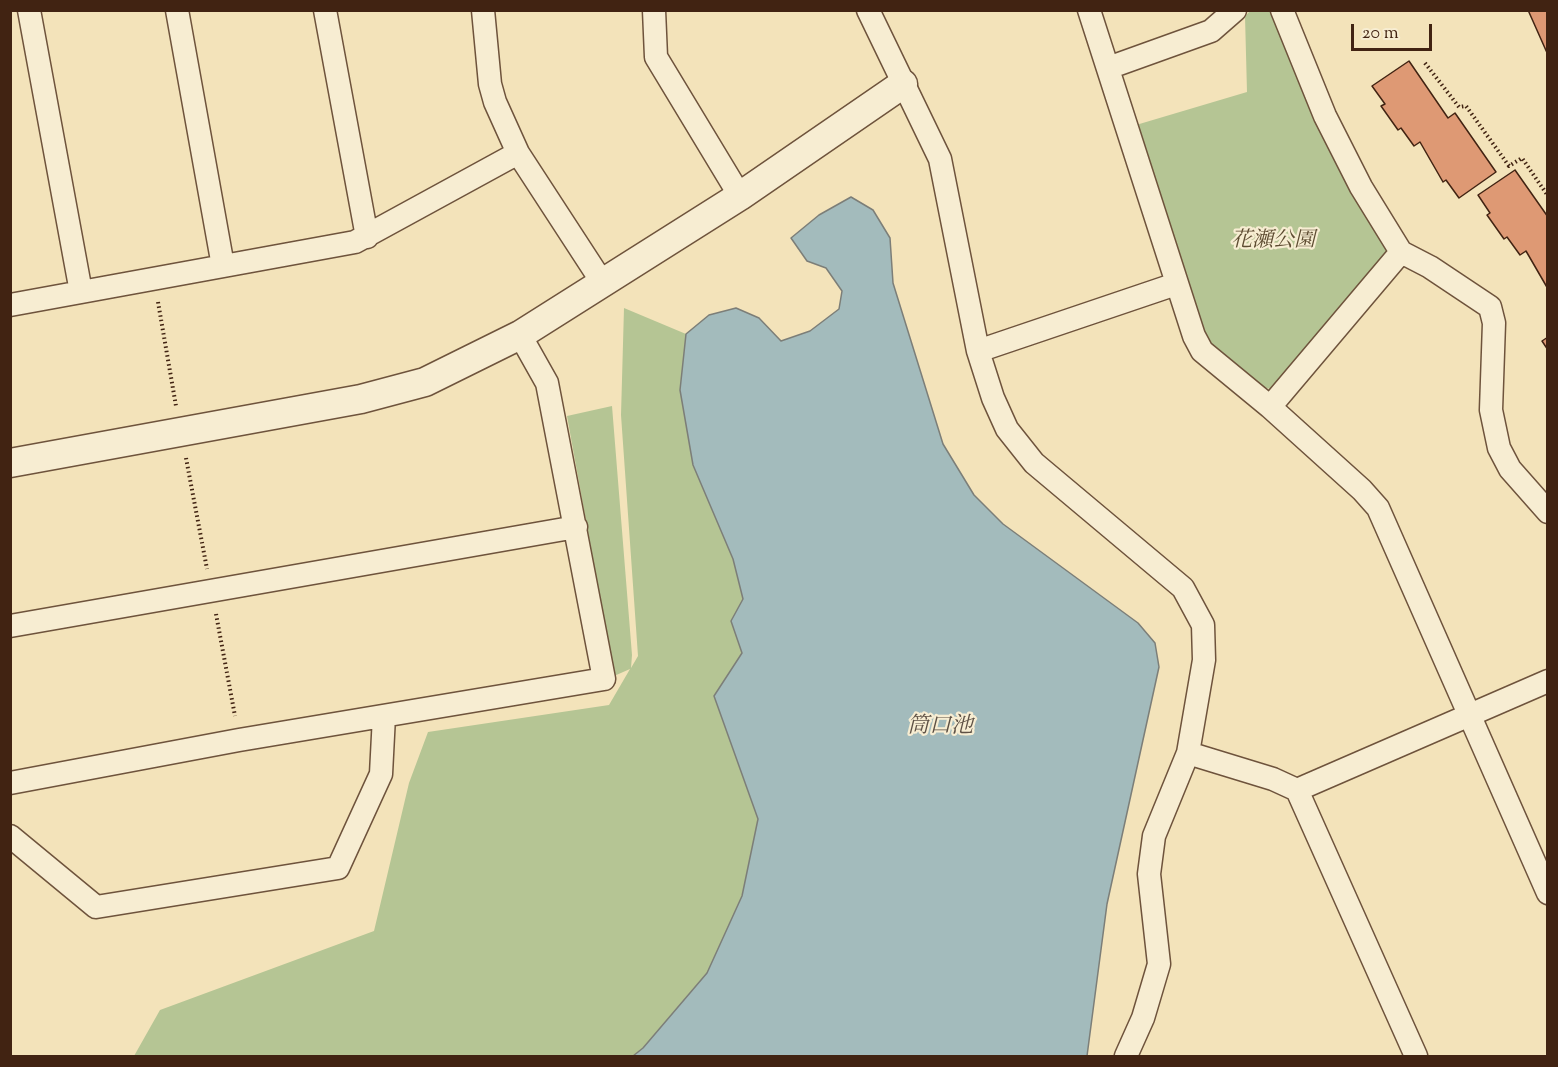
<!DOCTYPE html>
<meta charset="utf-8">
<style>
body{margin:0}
#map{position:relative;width:1558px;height:1067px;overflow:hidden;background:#f3e3ba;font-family:"Sorts Mill Goudy",serif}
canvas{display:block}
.frame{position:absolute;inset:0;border:12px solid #412312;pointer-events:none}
.scale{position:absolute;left:1351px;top:24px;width:81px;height:27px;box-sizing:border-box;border:3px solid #412312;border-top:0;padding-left:8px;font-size:18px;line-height:21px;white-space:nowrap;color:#412312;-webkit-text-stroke:4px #f7edd2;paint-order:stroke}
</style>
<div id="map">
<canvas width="1558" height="1067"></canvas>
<div class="frame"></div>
<div class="scale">20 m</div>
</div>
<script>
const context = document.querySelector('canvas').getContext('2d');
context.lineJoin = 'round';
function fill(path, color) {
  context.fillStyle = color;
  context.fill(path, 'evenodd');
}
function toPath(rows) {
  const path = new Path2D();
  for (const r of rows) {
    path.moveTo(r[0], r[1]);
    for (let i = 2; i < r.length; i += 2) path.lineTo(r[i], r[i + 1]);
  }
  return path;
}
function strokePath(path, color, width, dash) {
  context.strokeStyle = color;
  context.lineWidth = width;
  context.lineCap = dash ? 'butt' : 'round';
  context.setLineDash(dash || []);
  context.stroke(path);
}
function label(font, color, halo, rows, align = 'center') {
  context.font = font + ' "Sorts Mill Goudy","Noto Serif JP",serif';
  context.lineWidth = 4.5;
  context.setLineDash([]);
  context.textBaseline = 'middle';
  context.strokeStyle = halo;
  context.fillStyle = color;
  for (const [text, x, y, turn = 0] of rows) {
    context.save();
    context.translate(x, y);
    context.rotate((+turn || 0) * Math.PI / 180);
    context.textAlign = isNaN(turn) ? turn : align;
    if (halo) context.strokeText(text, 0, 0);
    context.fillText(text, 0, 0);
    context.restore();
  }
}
fill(toPath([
 [1250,11,1271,11,1304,93,1340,172,1386,242,1386,255,1273,389,1264,388,1211,344,1198,318,1136,125,1247,92,1245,16],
 [624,308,686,334,680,390,693,465,733,559,743,599,731,621,743,653,714,696,758,819,742,896,707,973,643,1048,633,1056,134,1056,160,1010,374,931,409,783,428,732,609,705,630,669,614,676,567,416,612,406,632,655,631,668,638,656,621,415]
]), '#b5c594');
const water = toPath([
 [851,197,873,210,890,238,893,283,943,444,974,495,1003,524,1138,623,1155,643,1159,667,1107,904,1087,1056,633,1056,643,1048,707,973,742,896,758,819,714,696,742,653,731,621,743,599,733,559,693,465,680,390,686,334,709,315,736,308,759,318,781,341,810,331,839,309,842,291,826,268,807,261,791,238,819,215,851,197]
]);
fill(water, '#a3bbbc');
strokePath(water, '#7c7e78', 1.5);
const building = toPath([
 [1528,10,1548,10,1548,55,1528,10],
 [1409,61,1448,118,1455,113,1496,172,1459,198,1446,180,1443,182,1420,142,1414,146,1401,128,1398,130,1381,106,1385,104,1372,86,1409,61],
 [1515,170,1548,217,1548,289,1526,251,1520,255,1507,237,1504,239,1487,215,1490,213,1478,195,1515,170],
 [1548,337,1548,350,1542,341,1548,337]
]);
fill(building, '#de9974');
strokePath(building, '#412312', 1.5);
const minor = toPath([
 [29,10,81,292],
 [177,10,223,266],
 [325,10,367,237],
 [483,10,490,84,495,102,518,153,602,282],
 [654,10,656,57,740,196],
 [868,10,940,159,978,351,993,398,1007,429,1034,463,1183,588,1203,625,1204,660,1188,753,1154,836,1149,874,1159,964,1143,1018,1126,1056],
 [1089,10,1194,336,1202,351,1270,407,1362,490,1378,508,1548,893],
 [1282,10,1325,116,1361,187,1401,252,1430,267,1490,307,1494,323,1491,410,1499,448,1510,469,1548,512],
 [1108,68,1211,31,1235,10],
 [10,305,355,242,518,153],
 [978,351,1176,284],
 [1270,407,1401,252],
 [10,626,576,527],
 [1188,753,1273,779,1297,790,1416,1056],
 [10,783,239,740,604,679,547,383,520,335],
 [1297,790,1548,681],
 [10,836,96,907,338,868,381,774,384,716]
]);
const tertiary = toPath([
 [10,463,361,399,425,382,520,335,740,196,903,84]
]);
strokePath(minor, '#6e533c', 25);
strokePath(tertiary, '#6e533c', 31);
strokePath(toPath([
 [1425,63,1459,107,1466,106,1509,166,1522,158,1548,196],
 [158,302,176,406],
 [186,458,207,569],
 [216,614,235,716]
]), '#412312', 4, [1.5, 3]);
strokePath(minor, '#f7edd2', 22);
strokePath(tertiary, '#f7edd2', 28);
label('italic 21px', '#5e4c32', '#f7edd2', [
 ["花瀬公園",1273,242]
]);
label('italic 22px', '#5e5145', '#f7edd2', [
 ["筒口池",940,728]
]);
</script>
